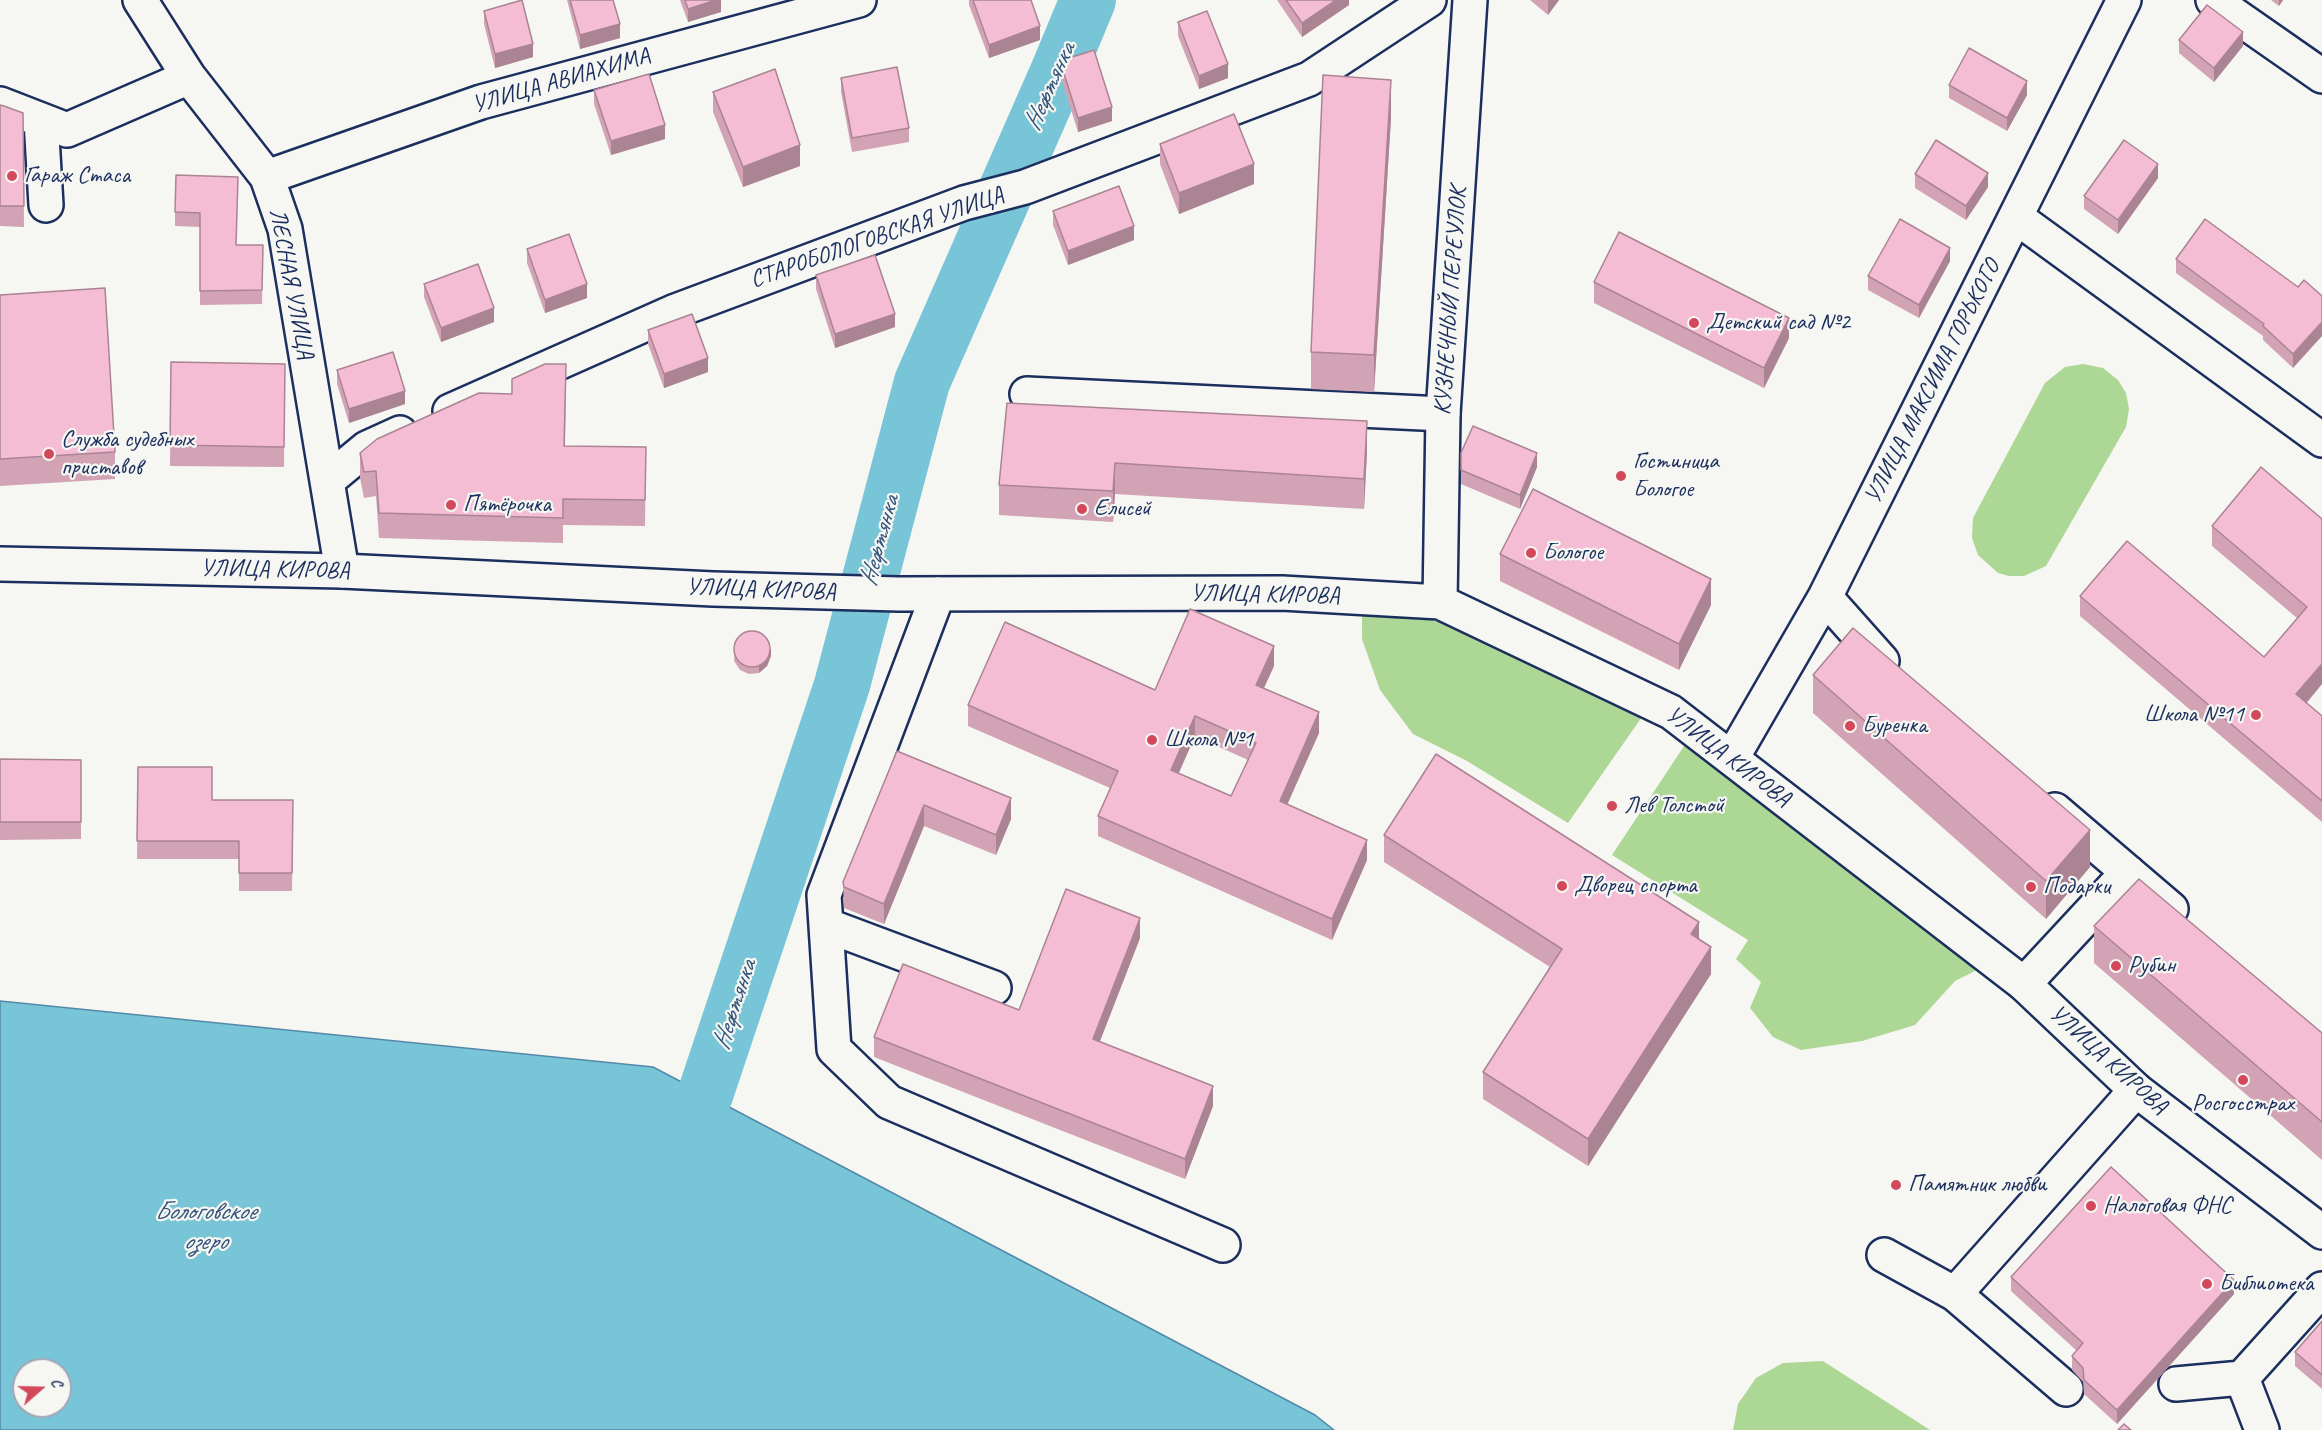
<!DOCTYPE html>
<meta charset="utf-8">
<style>
body{margin:0}
#map{position:relative;width:2322px;height:1430px;overflow:hidden;background:#f6f6f2;font-family:Caveat,sans-serif}
canvas{display:block}
.north{position:absolute;left:12px;top:1358px;width:60px;height:60px;box-sizing:border-box;background:#f6f6f2;border:2px solid #9ea6b7;border-radius:50%;rotate:70deg;font-size:16px;font-weight:700;line-height:24px;text-align:center;color:#1b2f5e}
.north::after{content:'';display:block;margin:auto;width:21px;height:27px;background:#d1495b;clip-path:polygon(50% 0,100% 100%,50% 72%,0 100%)}
</style>
<div id="map">
<canvas width="2322" height="1430"></canvas>
<div class="north">С</div>
</div>
<script>
const context = document.querySelector('canvas').getContext('2d');
context.lineJoin = 'round';
function fill(path, color) {
  context.fillStyle = color;
  context.fill(path, 'evenodd');
}
function toPath(rows) {
  const path = new Path2D();
  for (const r of rows) {
    if (r.length === 3) {
      path.moveTo(r[0] + r[2], r[1]);
      path.arc(r[0], r[1], r[2], 0, 2 * Math.PI);
      continue;
    }
    path.moveTo(r[0], r[1]);
    for (let i = 2; i < r.length; i += 2) path.lineTo(r[i], r[i + 1]);
  }
  return path;
}
function strokePath(path, color, width, dash) {
  context.strokeStyle = color;
  context.lineWidth = width;
  context.lineCap = dash ? 'butt' : 'round';
  context.setLineDash(dash || []);
  context.stroke(path);
}
function label(font, color, halo, rows, align = 'center') {
  context.font = font + ' Caveat,sans-serif';
  context.lineWidth = 4.5;
  context.setLineDash([]);
  context.textBaseline = 'middle';
  context.strokeStyle = halo;
  context.fillStyle = color;
  for (const [text, x, y, turn = 0] of rows) {
    context.save();
    context.translate(x, y);
    context.rotate((+turn || 0) * Math.PI / 180);
    context.textAlign = isNaN(turn) ? turn : align;
    if (halo) context.strokeText(text, 0, 0);
    context.fillText(text, 0, 0);
    context.restore();
  }
}
fill(toPath([
 [2083,364,2103,368,2118,380,2126,393,2129,409,2126,427,2046,566,2024,576,2009,576,1998,573,1978,555,1972,538,1973,518,2045,383,2065,367],
 [1362,612,1421,618,1484,630,1653,701,1568,823,1467,761,1413,734,1380,690,1362,639],
 [1696,728,1987,965,1955,981,1915,1025,1862,1041,1801,1050,1773,1037,1750,1008,1761,982,1736,959,1748,940,1612,855],
 [1823,1361,1930,1430,1733,1430,1738,1404,1756,1378,1783,1363]
]), '#add794');
const water = toPath([
 [0,1001,653,1067,1315,1415,1334,1430,0,1430,0,1001],
 [24,1370,60,1370,60,1406,24,1406,24,1370]
]);
fill(water, '#79c5d8');
strokePath(water, '#5389a7', 1.5);
strokePath(toPath([
 [705,1095,842,685,922,382,1059,70,1088,0]
]), '#79c5d8', 56);
const minor = toPath([
 [140,0,189,77,267,177,285,229,342,571],
 [2213,0,2322,76],
 [0,104,67,130,189,77],
 [41,120,46,205],
 [267,177,481,102,859,0],
 [2016,217,2322,440],
 [1027,394,1443,414],
 [450,411,673,312,964,203,1025,187,1309,79,1429,0],
 [327,481,367,448,400,433],
 [938,594,824,895,834,1049,889,1102,1223,1245],
 [1825,597,1882,661],
 [1732,758,1825,597,2124,0],
 [2055,810,2171,909],
 [826,925,994,988],
 [2024,984,2128,872],
 [1884,1255,1955,1294,2136,1090],
 [1955,1294,2066,1389],
 [2176,1384,2242,1378],
 [2262,1430,2242,1378,2322,1289]
]);
const major = toPath([
 [0,564,342,571,713,589,899,594,1282,593,1440,602,1671,712,2024,984,2136,1090,2322,1232],
 [1440,602,1443,414,1470,0]
]);
strokePath(minor, '#1b2f5e', 38);
strokePath(major, '#1b2f5e', 38);
strokePath(minor, '#f6f6f2', 33);
strokePath(major, '#f6f6f2', 33);
fill(toPath([
 [567,0,613,0,620,38,580,49],
 [680,0,721,0,721,12,688,22],
 [969,0,973,0,1040,40,989,58,969,5],
 [1277,0,1349,0,1349,5,1302,37],
 [1530,0,1559,0,1548,15],
 [2271,0,2283,0,2279,6],
 [484,11,533,57,495,68,484,24],
 [1178,22,1228,78,1199,89,1178,36],
 [2179,40,2243,46,2214,82,2179,53],
 [1060,61,1112,121,1078,132,1060,74],
 [841,78,909,128,909,142,852,152,841,92],
 [1949,85,2027,95,2007,131,1949,98],
 [594,90,665,139,611,155,594,104],
 [713,92,800,166,743,187,713,112],
 [0,105,23,113,24,227,0,226],
 [1391,118,1374,392,1311,389,1311,352],
 [1160,144,1254,184,1179,214,1160,164],
 [1915,174,1988,187,1966,220,1915,188],
 [2158,178,2118,234,2084,209,2084,196],
 [238,191,236,245,263,245,262,304,200,305,200,227,175,226,175,212],
 [1053,211,1134,240,1068,265,1053,225],
 [527,249,587,298,545,313,527,263],
 [2176,259,2298,287,2293,368,2263,340,2263,336,2176,273],
 [1950,261,1919,318,1868,290,1868,276],
 [816,275,895,327,835,348,816,289],
 [1594,282,1789,338,1764,388,1594,303],
 [424,284,494,322,441,342,424,297],
 [0,295,115,452,115,479,0,486],
 [648,330,708,372,664,388,648,344],
 [171,362,285,364,284,467,170,466],
 [337,370,405,404,349,423,337,384],
 [566,390,565,446,646,447,645,526,563,525,563,543,379,538,376,496,364,498,360,478,360,453,512,394],
 [1007,403,1367,452,1364,509,1115,494,1113,522,999,515,999,485],
 [1461,453,1537,467,1520,509,1461,484],
 [2322,519,2322,684,2307,703,2322,716,2322,822,2080,616,2080,596,2264,657,2297,618,2212,546,2212,526],
 [1500,554,1711,605,1679,670,1500,581],
 [735,643,771,656,767,666,759,673,749,674,740,670,734,661],
 [1274,666,1264,688,1319,733,1287,804,1367,860,1332,940,1098,836,1098,816,1110,788,968,726,968,705,1155,690],
 [1195,736,1248,760,1231,796,1179,773],
 [1813,675,2090,867,2046,919,1813,713],
 [897,751,1011,819,996,855,924,826,884,924,844,908,843,882],
 [0,759,81,760,81,839,0,840],
 [138,767,212,800,293,800,292,891,239,891,239,859,137,859],
 [1384,835,1699,940,1711,974,1588,1166,1483,1099,1483,1072,1550,967,1384,862],
 [2094,926,2322,1033,2322,1160,2094,963],
 [1140,938,1100,1041,1213,1106,1185,1179,874,1057,874,1037,1019,1010],
 [2011,1277,2234,1294,2117,1424,2084,1394,2083,1382,2072,1370,2072,1356,2077,1351,2011,1291],
 [2322,1321,2322,1389,2295,1366,2295,1352]
]), '#d2a3b5');
fill(toPath([
 [716,0,721,0,721,12,688,22,688,9],
 [1336,0,1349,0,1349,5,1302,37,1302,23],
 [1549,0,1559,0,1548,15,1548,1],
 [2279,0,2283,0,2279,6],
 [620,24,620,38,580,49,580,35],
 [1040,26,1040,40,989,58,989,45],
 [2243,32,2243,46,2214,82,2214,68],
 [533,44,533,57,495,68,495,54],
 [1228,64,1228,78,1199,89,1199,76],
 [1391,80,1391,118,1374,392,1374,355],
 [2027,81,2027,95,2007,131,2007,118],
 [1112,107,1112,121,1078,132,1078,118],
 [665,125,665,139,611,155,611,141],
 [800,145,800,166,743,187,743,167],
 [1254,164,1254,184,1179,214,1179,193],
 [2158,164,2158,178,2118,234,2118,220],
 [1988,173,1988,187,1966,220,1966,206],
 [1134,226,1134,240,1068,265,1068,251],
 [1950,248,1950,261,1919,318,1919,305],
 [587,284,587,298,545,313,545,300],
 [494,308,494,322,441,342,441,328],
 [895,314,895,327,835,348,835,334],
 [1789,318,1789,338,1764,388,1764,368],
 [2322,322,2322,336,2293,368,2293,354],
 [708,358,708,372,664,388,664,374],
 [405,391,405,404,349,423,349,409],
 [1367,421,1367,452,1364,509,1364,479],
 [1537,453,1537,467,1520,509,1520,495],
 [1115,463,1115,494,1113,522,1113,491],
 [1711,579,1711,605,1679,670,1679,644],
 [1274,646,1274,666,1256,705,1256,685],
 [771,649,771,656,767,666,759,673,759,666],
 [2322,664,2322,684,2296,714,2296,694],
 [1319,712,1319,733,1280,821,1280,801],
 [1195,716,1195,736,1171,790,1171,770],
 [1011,798,1011,819,996,855,996,835],
 [924,805,924,826,884,924,884,904],
 [2090,830,2090,867,2046,919,2046,881],
 [1367,840,1367,860,1332,940,1332,919],
 [1140,918,1140,938,1093,1059,1093,1039],
 [1699,922,1699,948,1691,934],
 [1711,947,1711,974,1588,1166,1588,1139],
 [1213,1086,1213,1106,1185,1179,1185,1159],
 [2234,1280,2234,1294,2117,1424,2117,1410]
]), '#ab8494');
const building = toPath([
 [522,0,533,44,495,54,484,11,522,0],
 [570,0,613,0,620,24,580,35,570,0],
 [685,0,716,0,688,9,685,0],
 [973,0,1031,0,1040,26,989,45,973,0],
 [1286,0,1336,0,1302,23,1286,0],
 [2207,5,2243,32,2214,68,2179,40,2207,5],
 [1207,11,1228,64,1199,76,1178,22,1207,11],
 [1969,48,2027,81,2007,118,1949,85,1969,48],
 [1094,50,1112,107,1078,118,1060,61,1094,50],
 [897,67,909,128,852,138,841,78,897,67],
 [775,69,800,145,743,167,713,92,775,69],
 [649,74,665,125,611,141,594,90,649,74],
 [1323,75,1391,80,1374,355,1311,352,1323,75],
 [0,105,4,106,23,113,24,206,0,206,0,105],
 [1234,114,1254,164,1179,193,1160,144,1234,114],
 [1936,140,1988,173,1966,206,1915,174,1936,140],
 [2124,140,2158,164,2118,220,2084,196,2124,140],
 [176,175,238,177,236,245,263,245,262,290,200,291,200,213,175,212,176,175],
 [1119,186,1134,226,1068,251,1053,211,1119,186],
 [1900,219,1950,248,1919,305,1868,276,1900,219],
 [2205,219,2298,287,2304,280,2322,296,2322,322,2293,354,2263,326,2264,324,2176,259,2205,219],
 [1619,232,1789,318,1764,368,1594,282,1619,232],
 [569,234,587,284,545,300,527,249,569,234],
 [875,255,895,314,835,334,816,275,875,255],
 [478,264,494,308,441,328,424,284,478,264],
 [105,288,115,452,0,459,0,295,105,288],
 [692,314,708,358,664,374,648,330,692,314],
 [393,352,405,391,349,409,337,370,393,352],
 [171,362,285,364,284,447,170,445,171,362],
 [545,364,566,364,564,446,646,447,645,500,563,499,563,518,379,513,376,471,364,472,360,453,377,439,479,393,512,394,512,379,545,364],
 [1007,403,1367,421,1364,479,1115,463,1113,491,999,485,1007,403],
 [1473,426,1537,453,1520,495,1461,470,1461,453,1473,426],
 [2261,467,2322,519,2322,664,2296,694,2322,716,2322,801,2080,596,2127,541,2264,657,2307,607,2212,526,2261,467],
 [1533,489,1711,579,1679,644,1500,554,1533,489],
 [1190,609,1274,646,1256,685,1319,712,1280,801,1367,840,1332,919,1098,816,1118,771,968,705,1005,622,1155,690,1190,609],
 [1195,716,1256,743,1231,796,1171,770,1195,716],
 [1853,628,2090,830,2046,881,1813,675,1853,628],
 [752,649,18],
 [897,751,1011,798,996,835,924,805,884,904,844,887,843,882,897,751],
 [1436,754,1699,922,1691,934,1711,947,1588,1139,1483,1072,1562,949,1384,835,1436,754],
 [0,759,81,760,81,822,0,822,0,759],
 [138,767,212,767,212,800,293,800,292,873,239,873,239,841,137,841,138,767],
 [2139,879,2322,1033,2322,1122,2094,926,2139,879],
 [1066,889,1140,918,1093,1039,1213,1086,1185,1159,874,1037,903,964,1019,1010,1066,889],
 [2111,1167,2234,1280,2117,1410,2084,1380,2083,1368,2072,1356,2083,1343,2011,1277,2111,1167],
 [2322,1321,2322,1375,2295,1352,2322,1321],
 [2124,1424,2131,1430,2118,1430,2124,1424]
]);
fill(building, '#f4bdd3');
strokePath(building, '#ab8494', 1.5);
for (const [x, y, r, color] of [
 [12,176,6,"#d1495b"],
 [1694,323,6,"#d1495b"],
 [49,454,6,"#d1495b"],
 [1621,476,6,"#d1495b"],
 [451,505,6,"#d1495b"],
 [1082,509,6,"#d1495b"],
 [1531,553,6,"#d1495b"],
 [2256,715,6,"#d1495b"],
 [1850,726,6,"#d1495b"],
 [1152,740,6,"#d1495b"],
 [1612,806,6,"#d1495b"],
 [1562,886,6,"#d1495b"],
 [2031,887,6,"#d1495b"],
 [2116,966,6,"#d1495b"],
 [2243,1080,6,"#d1495b"],
 [1896,1185,6,"#d1495b"],
 [2091,1206,6,"#d1495b"],
 [2207,1284,6,"#d1495b"]
]) {
  const dot = new Path2D();
  dot.arc(x, y, r, 0, 2 * Math.PI);
  context.fillStyle = color;
  context.fill(dot);
  strokePath(dot, '#f6f6f2', 2);
}
label('24px', '#1b2f5e', '#f6f6f2', [
 ["УЛИЦА АВИАХИМА",561,81,-16],
 ["СТАРОБОЛОГОВСКАЯ УЛИЦА",877,238,-19],
 ["ЛЕСНАЯ УЛИЦА",291,284,79],
 ["КУЗНЕЧНЫЙ ПЕРЕУЛОК",1451,301,-86],
 ["УЛИЦА МАКСИМА ГОРЬКОГО",1933,382,-63],
 ["УЛИЦА КИРОВА",275,570,1],
 ["УЛИЦА КИРОВА",761,590,2],
 ["УЛИЦА КИРОВА",1265,595,1],
 ["УЛИЦА КИРОВА",1728,757,37],
 ["УЛИЦА КИРОВА",2108,1060,42]
]);
label('24px', '#1b2f5e', '#f6f6f2', [
 ["Гараж Стаса",24,176],
 ["Детский сад №2",1706,323],
 ["Служба судебных",61,440],
 ["приставов",61,468],
 ["Гостиница",1633,462],
 ["Бологое",1633,490],
 ["Пятёрочка",463,505],
 ["Елисей",1094,509],
 ["Бологое",1543,553],
 ["Школа №11",2244,715,"right"],
 ["Буренка",1862,726],
 ["Школа №1",1164,740],
 ["Лев Толстой",1624,806],
 ["Дворец спорта",1574,886],
 ["Подарки",2043,887],
 ["Рубин",2128,966],
 ["Росгосстрах",2243,1104,"center"],
 ["Памятник любви",1908,1185],
 ["Налоговая ФНС",2103,1206],
 ["Библиотека",2219,1284]
], 'left');
label('italic 26px', '#32547c', '#f6f6f2', [
 ["Нефтянка",1050,87,-66],
 ["Нефтянка",880,541,-75],
 ["Нефтянка",735,1005,-72],
 ["Бологовское",205,1212],
 ["озеро",205,1242]
]);
</script>
